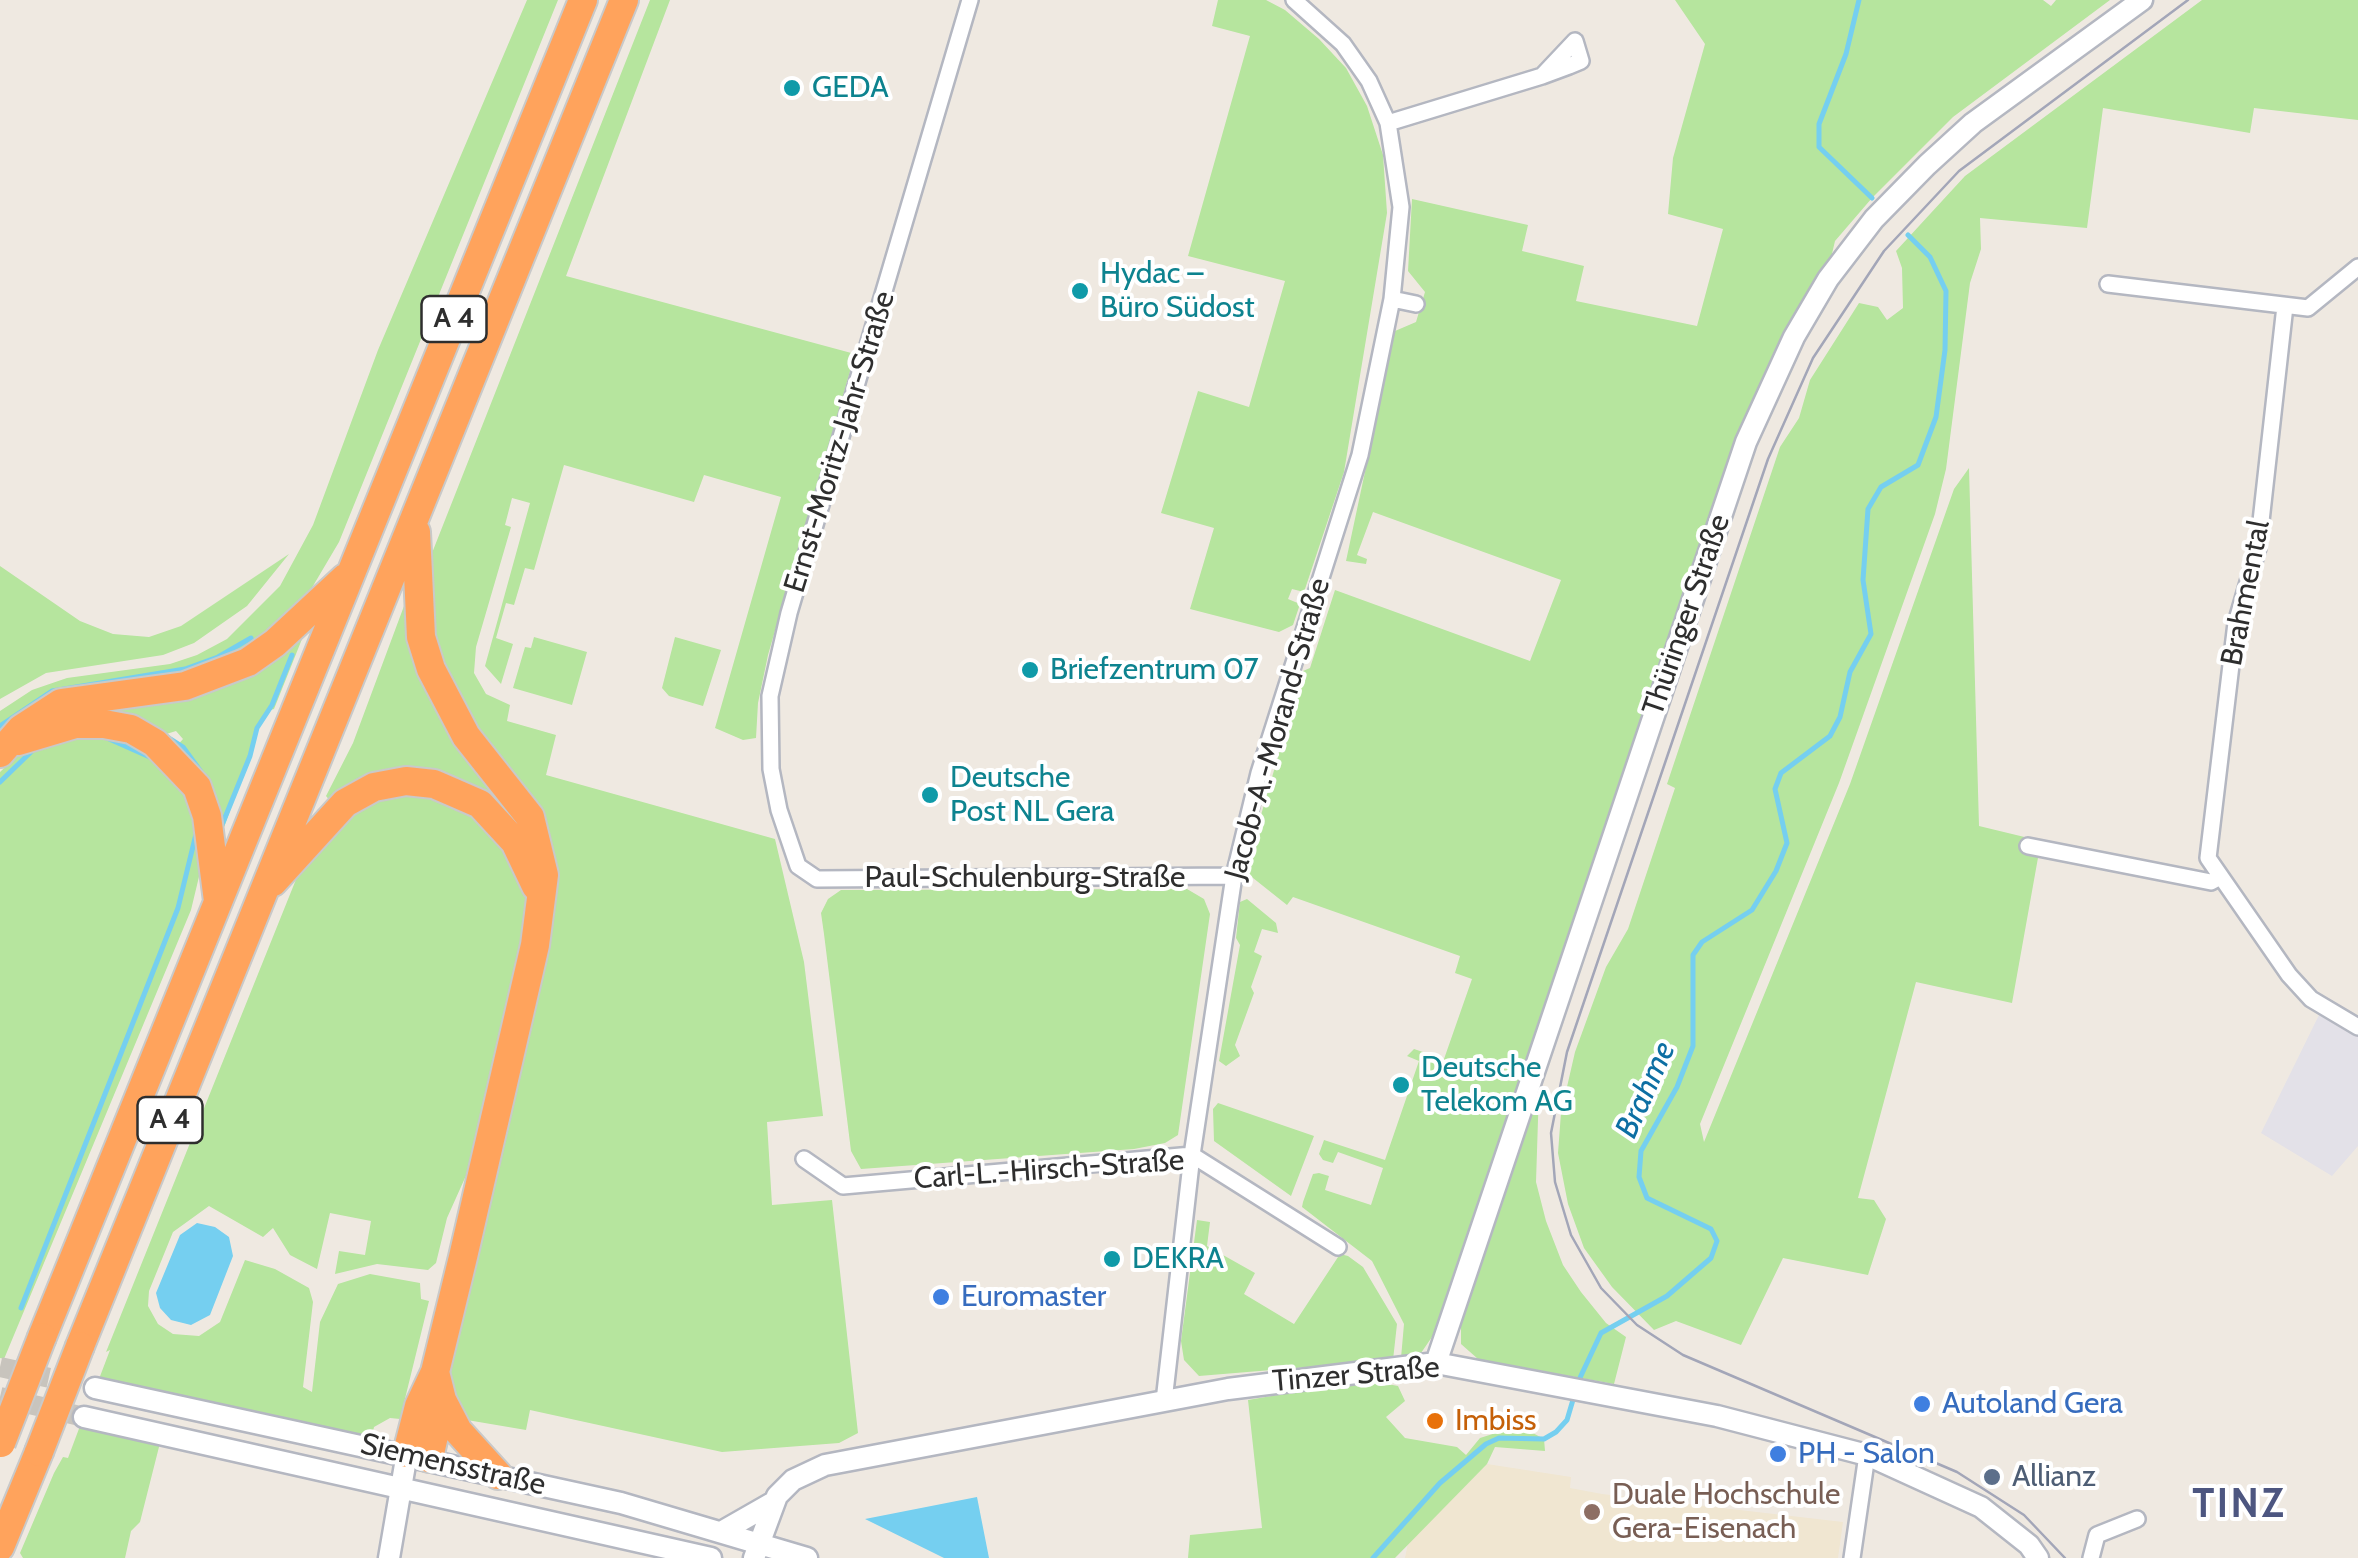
<!DOCTYPE html>
<meta charset="utf-8">
<style>
body{margin:0}
canvas{display:block;background:#efe9e1}
</style>
<canvas width="2358" height="1558"></canvas>
<script>
const context = document.querySelector('canvas').getContext('2d');
context.lineJoin = 'round';
function fill(path, color) {
  context.fillStyle = color;
  context.fill(path, 'evenodd');
}
function toPath(rows) {
  const path = new Path2D();
  for (const r of rows) {
    path.moveTo(r[0], r[1]);
    for (let i = 2; i < r.length; i += 2) path.lineTo(r[i], r[i + 1]);
  }
  return path;
}
function strokePath(path, color, width, dash) {
  context.strokeStyle = color;
  context.lineWidth = width;
  context.lineCap = dash ? 'butt' : 'round';
  context.setLineDash(dash || []);
  context.stroke(path);
}
function label(font, color, halo, rows, align = 'center') {
  context.font = font + ' Cabin,sans-serif';
  context.lineWidth = 8;
  context.setLineDash([]);
  context.textBaseline = 'middle';
  context.strokeStyle = halo;
  context.fillStyle = color;
  for (const [text, x, y, turn = 0] of rows) {
    context.save();
    context.translate(x, y);
    context.rotate((+turn || 0) * Math.PI / 180);
    context.textAlign = isNaN(turn) ? turn : align;
    if (halo) context.strokeText(text, 0, 0);
    context.fillText(text, 0, 0);
    context.restore();
  }
}
fill(toPath([
 [2319,1015,2358,1033,2358,1146,2332,1176,2261,1133]
]), '#e3e1e8');
fill(toPath([
 [1487,1464,1571,1477,1570,1488,1602,1494,1843,1522,1838,1558,1405,1558,1408,1543]
]), '#f0e6d1');
fill(toPath([
 [527,0,558,0,339,542,300,608,250,651,0,734,0,711,32,690,67,678,170,664,197,655,227,639,280,586,313,525,378,350],
 [650,0,670,0,566,276,855,354,768,655,758,703,756,738,743,740,715,728,781,497,704,475,694,502,564,465,534,570,525,568,514,605,506,603,496,638,513,644,501,684,485,666,530,503,512,498,505,525,511,527,476,647,474,673,486,694,510,705,507,721,556,735,546,775,775,839,804,962,823,1116,767,1122,772,1205,832,1200,858,1433,839,1443,722,1452,530,1410,526,1430,467,1420,453,1400,449,1381,555,882,433,658,428,583,432,553],
 [1218,0,1266,0,1285,10,1319,39,1346,68,1367,106,1383,155,1387,213,1344,472,1304,592,1292,589,1288,599,1300,604,1293,625,1279,632,1190,609,1214,528,1161,513,1198,391,1249,407,1285,281,1188,256,1250,36,1212,26],
 [1675,0,2043,0,2051,6,2056,0,2110,0,1953,117,1872,198,1835,241,1831,258,1780,343,1740,433,1708,522,1434,1334,1421,1353,1401,1358,1404,1324,1372,1261,1302,1207,1303,1202,1313,1174,1319,1173,1329,1176,1325,1190,1371,1205,1383,1168,1338,1152,1333,1163,1323,1160,1319,1154,1324,1140,1385,1160,1419,1061,1407,1056,1414,1049,1444,1059,1472,979,1455,973,1460,956,1293,897,1287,905,1248,874,1247,863,1303,671,1310,668,1335,590,1530,661,1561,580,1373,512,1357,555,1367,559,1366,564,1346,561,1395,331,1416,322,1425,292,1408,271,1412,199,1528,225,1522,251,1584,266,1576,301,1697,326,1723,229,1668,214,1673,158,1705,44],
 [2202,0,2358,0,2358,120,2254,108,2250,133,2103,108,2087,228,1980,218,1981,249,1970,283,1946,469,1935,514,1839,783,1700,1124,1704,1142,1850,784,1954,489,1969,468,1979,826,2041,841,2012,1003,1916,982,1858,1198,1874,1200,1886,1219,1868,1275,1783,1258,1741,1345,1676,1321,1654,1330,1612,1287,1584,1248,1568,1204,1558,1153,1561,1113,1575,1052,1606,967,1628,929,1675,788,1667,784,1780,447,1799,418,1810,380,1859,303,1878,307,1887,320,1903,308,1902,268,1896,251,1965,176],
 [289,554,247,606,194,643,163,655,46,673,0,699,0,566,80,621,113,634,149,637,181,626],
 [410,605,506,797,534,858,465,787,331,802,326,796,353,743,404,606],
 [304,634,274,709,267,711,259,727,220,839,175,748,183,739,176,731,160,736,40,720],
 [534,637,587,652,572,705,513,688,525,647,531,648],
 [675,637,721,650,703,706,669,696,662,688],
 [57,733,136,740,184,781,203,860,191,910,4,1359,0,1358,0,772,22,751],
 [412,790,491,821,527,891,528,918,473,1160,447,1218,436,1263,428,1270,377,1264,335,1274,339,1251,365,1255,371,1221,330,1213,317,1269,290,1255,273,1228,263,1237,209,1206,173,1232,149,1291,148,1306,158,1324,173,1334,199,1336,220,1322,245,1260,275,1269,309,1288,313,1302,303,1387,312,1392,320,1322,338,1284,370,1274,420,1283,421,1299,429,1301,400,1419,390,1418,374,1427,372,1436,361,1435,99,1379,110,1350,106,1352,299,872,316,844,371,798],
 [1187,889,1204,899,1210,914,1178,1135,1165,1143,1134,1149,861,1169,851,1151,824,934,821,913,828,899,841,890],
 [1247,899,1276,923,1278,933,1262,929,1254,952,1262,956,1251,987,1254,993,1235,1045,1240,1056,1226,1066,1219,1061,1240,945,1236,938,1240,902],
 [1539,1089,1536,1182,1546,1221,1563,1265,1581,1292,1606,1323,1626,1337,1614,1384,1492,1362,1478,1359,1461,1344,1461,1322],
 [1218,1103,1314,1136,1291,1196,1214,1141,1213,1109],
 [1197,1220,1210,1222,1207,1246,1255,1273,1244,1294,1294,1324,1340,1254,1348,1256,1363,1267,1397,1324,1393,1360,1199,1376,1184,1360,1181,1341],
 [1366,1380,1398,1386,1405,1401,1386,1417,1405,1438,1457,1447,1466,1455,1480,1438,1499,1432,1531,1432,1544,1439,1545,1451,1495,1447,1487,1464,1395,1558,1188,1558,1190,1535,1262,1528,1248,1400],
 [80,1426,160,1443,140,1522,131,1531,125,1558,23,1558,20,1553,54,1473,63,1457,68,1458]
]), '#b6e59e');
fill(toPath([
 [197,1223,215,1227,229,1237,233,1256,210,1315,191,1325,171,1320,160,1308,156,1293,180,1235],
 [977,1497,989,1558,944,1558,865,1519]
]), '#75cff0');
strokePath(toPath([
 [1859,0,1846,54,1819,124,1819,147,1872,198],
 [138,718,183,747,207,780],
 [0,726,52,691,185,669,218,657,251,638],
 [107,738,152,758],
 [0,782,34,749],
 [222,825,250,756,257,728,272,705,292,655],
 [21,1308,178,908,196,834],
 [1578,1382,1601,1333,1667,1296,1711,1258,1717,1241,1711,1229,1647,1198,1639,1177,1641,1151,1677,1087,1693,1046,1693,955,1702,942,1752,910,1776,871,1787,843,1775,789,1781,773,1830,736,1840,717,1850,672,1871,634,1863,580,1868,509,1881,487,1918,465,1936,417,1945,350,1946,291,1930,257,1908,235],
 [1373,1558,1440,1483,1486,1444,1499,1438,1544,1439,1556,1432,1567,1420,1575,1393]
]), '#75cff0', 5);
strokePath(toPath([
 [0,1367,95,1388],
 [0,1397,84,1417]
]), '#c8c4bd', 20, [20, 10]);
const street = toPath([
 [970,0,789,613,770,696,771,769,779,810,798,866,817,879,1234,876],
 [1388,123,1542,76,1569,66,1581,61,1575,41,1542,76],
 [2108,284,2308,308,2358,267],
 [1392,299,1416,304],
 [2285,306,2258,548,2236,623,2208,858,2289,975,2311,999,2358,1027],
 [2028,846,2211,882,2220,877],
 [804,1159,843,1186,1192,1155,1338,1247],
 [1164,1401,1192,1155,1234,876,1259,773,1360,455,1392,299,1401,207,1388,123,1369,81,1343,44,1294,0],
 [1852,1558,1867,1455],
 [2091,1558,2097,1535,2137,1519]
]);
const secondary = toPath([
 [1436,1363,1746,442,1794,337,1828,279,1874,219,1927,165,1973,123,2142,0],
 [95,1388,621,1503,807,1558],
 [84,1417,711,1558],
 [723,1531,772,1503],
 [389,1558,407,1453],
 [754,1558,777,1496,793,1480,825,1465,1228,1389,1436,1363,1717,1416,1867,1455,1981,1507,2029,1545,2038,1558]
]);
const highway = toPath([
 [18,741,75,724,104,724,131,729,155,743,197,787,207,816,218,901],
 [0,753,21,729,61,703,185,686,248,662,275,643,345,578],
 [273,882,345,803,374,787,406,781,434,784,480,804,515,842,536,886],
 [42,1337,583,0],
 [80,1346,624,0],
 [435,1372,442,1400,458,1431,498,1475],
 [407,1453,419,1406,435,1372,463,1257,535,945,544,875,530,817,466,736,431,669,421,637,416,532],
 [429,1458,442,1400],
 [0,1547,39,1452]
]);
strokePath(street, '#b4b7c1', 20);
strokePath(secondary, '#b4b7c1', 25);
strokePath(highway, '#c9c9c9', 32);
strokePath(street, '#fff', 15);
strokePath(secondary, '#fff', 20);
strokePath(highway, '#ffa35c', 28);
strokePath(toPath([
 [2065,1558,2024,1515,1957,1472,1683,1355,1637,1325,1601,1288,1571,1235,1555,1182,1551,1133,1567,1052,1768,459,1813,358,1884,251,1959,171,2188,0]
]), '#a3a6b8', 2.5);
const highwayBridge = toPath([
 [1,1443,42,1337],
 [39,1452,80,1346]
]);
strokePath(highwayBridge, '#c9c9c9', 32, []);
strokePath(highwayBridge, '#ffa35c', 28);
for (const [x, y, r, color] of [
 [792,88,10,"#0f9aa8"],
 [1080,291,10,"#0f9aa8"],
 [1030,670,10,"#0f9aa8"],
 [930,795,10,"#0f9aa8"],
 [1401,1085,10,"#0f9aa8"],
 [1112,1259,10,"#0f9aa8"],
 [941,1297,10,"#3f7fe0"],
 [1922,1404,10,"#3f7fe0"],
 [1435,1421,10,"#e8710a"],
 [1778,1454,10,"#3f7fe0"],
 [1992,1477,10,"#5c6f8a"],
 [1592,1512,10,"#8d6e63"]
]) {
  const dot = new Path2D();
  dot.arc(x, y, r, 0, 2 * Math.PI);
  context.fillStyle = color;
  context.fill(dot);
  strokePath(dot, '#fff', 4);
}
for (const [x, y, w] of [
 [454,319,65],
 [170,1120,65]
]) {
  const box = new Path2D();
  box.roundRect(x - w / 2, y - 23, w, 46, 8);
  context.fillStyle = '#fff';
  context.fill(box);
  strokePath(box, '#2e2e2e', 2.5);
}
label('bold 28px', '#2e2e2e', null, [
 ["A 4",454,319],
 ["A 4",170,1120]
]);
label('30px', '#0d838f', '#fff', [
 ["GEDA",812,88],
 ["Hydac –",1100,274],
 ["Büro Südost",1100,308],
 ["Briefzentrum 07",1050,670],
 ["Deutsche",950,778],
 ["Post NL Gera",950,812],
 ["Deutsche",1421,1068],
 ["Telekom AG",1421,1102],
 ["DEKRA",1132,1259]
], 'left');
label('30px', '#2e2e2e', '#fff', [
 ["Ernst-Moritz-Jahr-Straße",840,442,-73],
 ["Brahmental",2246,593,-79],
 ["Thüringer Straße",1687,615,-71],
 ["Jacob-A.-Morand-Straße",1278,729,-74],
 ["Paul-Schulenburg-Straße",1025,878],
 ["Carl-L.-Hirsch-Straße",1049,1170,-4],
 ["Tinzer Straße",1356,1375,-5],
 ["Siemensstraße",453,1465,13]
]);
label('30px', '#366cbe', '#fff', [
 ["Euromaster",961,1297],
 ["Autoland Gera",1942,1404],
 ["PH - Salon",1798,1454]
], 'left');
label('30px', '#c56008', '#fff', [
 ["Imbiss",1455,1421]
], 'left');
label('30px', '#4e5e75', '#fff', [
 ["Allianz",2012,1477]
], 'left');
label('30px', '#785e54', '#fff', [
 ["Duale Hochschule",1612,1495],
 ["Gera-Eisenach",1612,1529]
], 'left');
label('italic 32px', '#0d6fa3', '#fff', [
 ["Brahme",1646,1090,-66]
]);
context.letterSpacing = '2.5px';
label('bold 40px', '#4d5680', '#fff', [
 ["TINZ",2239,1505]
]);
context.letterSpacing = '0px';
</script>
